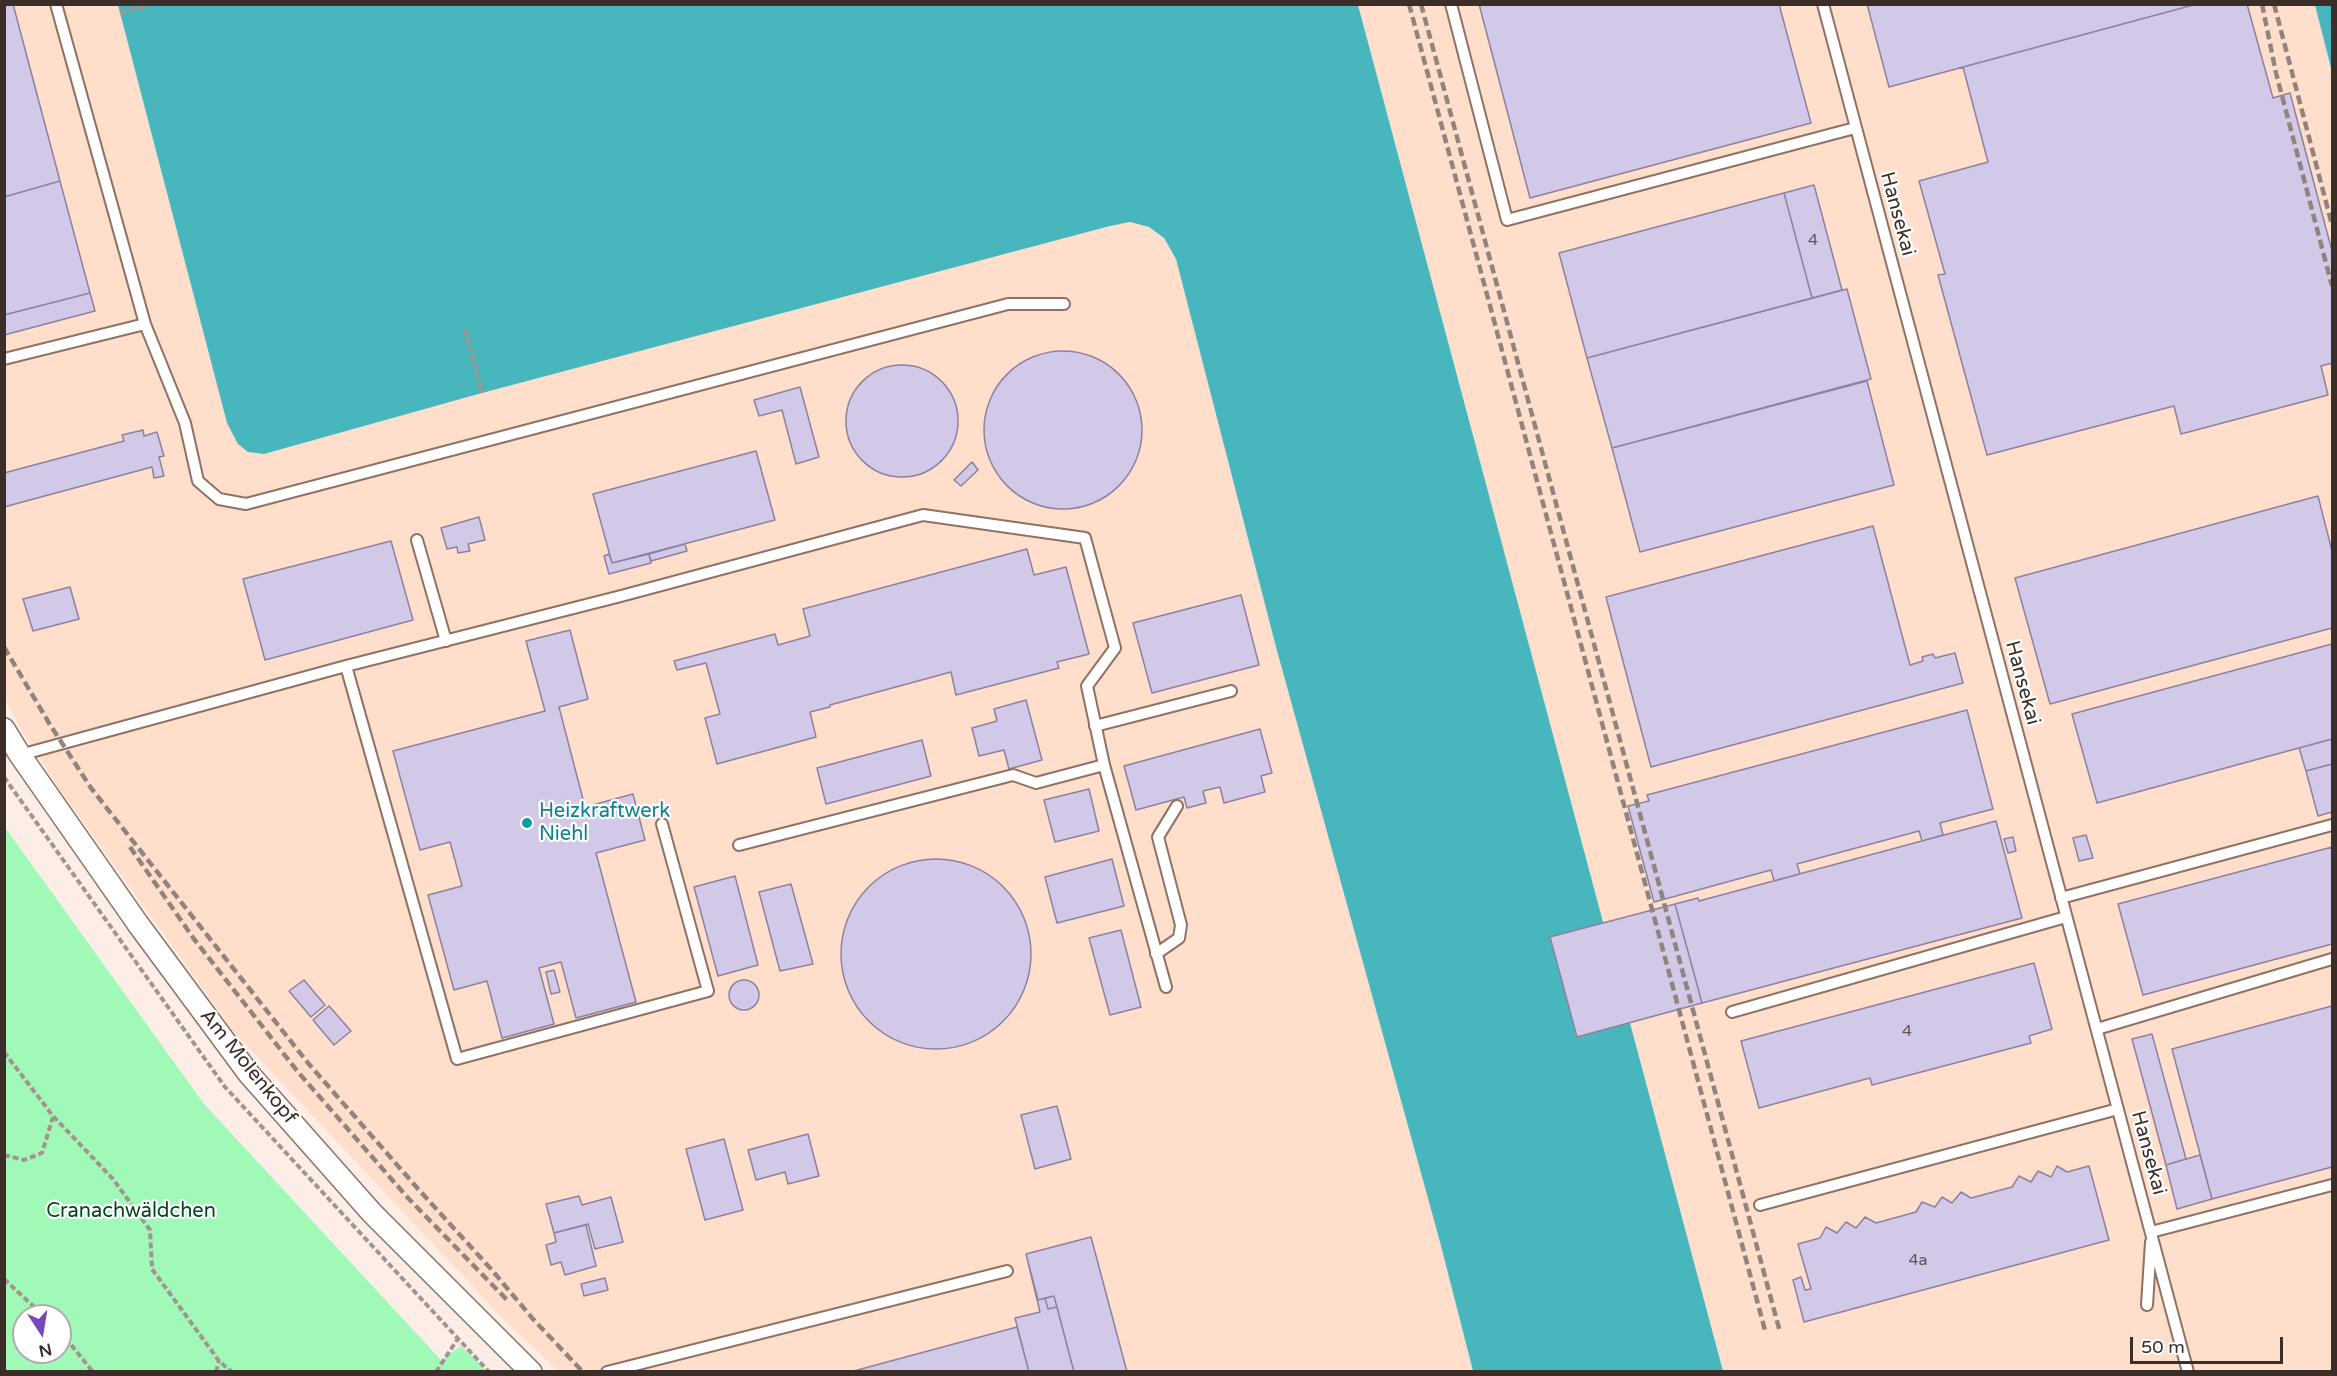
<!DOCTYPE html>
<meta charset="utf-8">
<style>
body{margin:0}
#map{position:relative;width:2337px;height:1376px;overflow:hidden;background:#fceee7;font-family:"Varela Round",sans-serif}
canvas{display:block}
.frame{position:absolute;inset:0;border:6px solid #3b2e28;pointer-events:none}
.north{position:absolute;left:12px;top:1304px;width:60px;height:60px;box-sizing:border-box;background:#fff;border:2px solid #b1aba9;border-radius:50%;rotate:168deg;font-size:16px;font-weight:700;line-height:24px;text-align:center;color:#3b2e28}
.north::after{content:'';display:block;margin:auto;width:21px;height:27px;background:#7747bf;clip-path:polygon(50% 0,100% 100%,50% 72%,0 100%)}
.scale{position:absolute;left:2130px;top:1337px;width:153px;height:27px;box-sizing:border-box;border:3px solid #3b2e28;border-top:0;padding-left:8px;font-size:18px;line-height:21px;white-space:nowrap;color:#3b2e28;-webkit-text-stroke:4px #fff;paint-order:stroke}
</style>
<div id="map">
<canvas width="2337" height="1376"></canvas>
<div class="frame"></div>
<div class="north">N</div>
<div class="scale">50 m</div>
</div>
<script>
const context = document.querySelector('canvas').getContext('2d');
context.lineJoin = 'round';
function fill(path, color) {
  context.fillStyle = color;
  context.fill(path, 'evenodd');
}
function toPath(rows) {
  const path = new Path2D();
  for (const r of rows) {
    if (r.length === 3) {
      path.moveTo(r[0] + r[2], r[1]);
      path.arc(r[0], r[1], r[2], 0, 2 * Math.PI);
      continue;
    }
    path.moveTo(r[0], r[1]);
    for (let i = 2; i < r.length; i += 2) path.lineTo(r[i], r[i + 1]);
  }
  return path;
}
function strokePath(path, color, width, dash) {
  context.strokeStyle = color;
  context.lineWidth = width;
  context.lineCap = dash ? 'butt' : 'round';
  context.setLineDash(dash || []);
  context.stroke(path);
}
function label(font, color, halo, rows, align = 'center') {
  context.font = font + ' "Varela Round",sans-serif';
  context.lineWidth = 4.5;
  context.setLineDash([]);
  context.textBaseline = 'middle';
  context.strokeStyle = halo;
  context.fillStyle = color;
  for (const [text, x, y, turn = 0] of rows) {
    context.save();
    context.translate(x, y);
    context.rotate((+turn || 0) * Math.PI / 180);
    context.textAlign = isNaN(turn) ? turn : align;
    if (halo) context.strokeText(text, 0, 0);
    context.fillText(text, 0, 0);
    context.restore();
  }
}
fill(toPath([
 [5,5,118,5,227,423,264,454,482,393,1110,226,1130,222,1149,227,1164,239,1176,259,1276,647,1440,1242,1473,1371,558,1371,500,1316,234,1032,59,789,21,730,5,699],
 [1358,5,2315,5,2332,72,2332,1371,1723,1371]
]), '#ffdecc');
fill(toPath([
 [4,826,204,1104,441,1360,461,1346,487,1371,5,1371],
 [24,1316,60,1316,60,1352,24,1352]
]), '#a0f9b7');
fill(toPath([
 [118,5,1358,5,1723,1371,1473,1371,1440,1242,1276,647,1176,259,1164,238,1149,227,1130,222,1110,226,482,393,264,454,248,452,238,444,227,423],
 [2315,5,2332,5,2332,72]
]), '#47b7bd');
const building = toPath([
 [4,4,13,4,60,181,4,197,4,4],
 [1479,4,1779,4,1811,123,1530,198,1479,4],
 [1867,4,2197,4,1889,87,1867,4],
 [2197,4,2247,4,2273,98,2290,93,2332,251,2332,363,2321,366,2328,395,2181,434,2174,406,1987,455,1938,275,1945,274,1919,181,1988,162,1963,67,2197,4],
 [60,181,90,293,4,315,4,197,60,181],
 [1814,185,1842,290,1812,298,1784,193,1814,185],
 [1784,193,1812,298,1587,358,1559,253,1784,193],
 [1847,289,1871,379,1612,448,1587,358,1847,289],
 [90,293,95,311,4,335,4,315,90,293],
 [1063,430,79],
 [902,421,56],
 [1867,381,1894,485,1640,552,1612,448,1867,381],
 [800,387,819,457,796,464,782,410,759,416,754,400,800,387],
 [143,430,144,436,157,432,164,456,159,457,164,476,154,478,152,467,4,507,4,473,124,441,122,435,143,430],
 [756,451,775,520,612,563,593,494,756,451],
 [972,462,978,470,961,486,954,480,972,462],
 [2318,496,2332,551,2332,628,2050,704,2015,578,2318,496],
 [479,517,485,540,468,544,470,551,458,553,457,547,447,549,441,528,479,517],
 [1873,526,1910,665,1923,661,1922,657,1933,654,1935,658,1955,653,1963,683,1651,767,1606,597,1873,526],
 [391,541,413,620,265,660,243,579,391,541],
 [685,544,687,551,651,561,649,554,685,544],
 [1027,549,1034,575,1066,567,1089,654,1057,662,1059,668,956,695,951,672,830,705,830,707,810,712,816,737,717,764,705,718,720,714,706,663,677,670,674,661,775,634,778,645,810,636,803,609,1027,549],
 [609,554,612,563,649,554,651,563,609,574,604,556,609,554],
 [70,587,79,619,33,631,23,599,70,587],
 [1241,595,1259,665,1152,693,1133,623,1241,595],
 [570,630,588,699,559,707,585,807,633,794,645,840,596,853,636,1002,576,1018,561,962,539,968,554,1024,502,1038,487,981,454,990,428,895,462,886,450,842,420,850,393,751,545,711,526,641,570,630],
 [2332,644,2332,739,2097,803,2072,714,2332,644],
 [1026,700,1042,760,1009,769,1004,750,979,756,972,728,997,721,994,709,1026,700],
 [1967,710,1993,809,1940,823,1943,835,1922,841,1919,831,1797,864,1800,874,1774,881,1771,870,1654,902,1628,806,1649,801,1647,795,1967,710],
 [1260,729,1272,773,1261,776,1265,792,1224,803,1220,787,1203,791,1206,803,1187,808,1184,797,1136,810,1124,766,1260,729],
 [2332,739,2332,764,2306,771,2299,748,2332,739],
 [922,740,931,776,826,804,817,768,922,740],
 [2332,764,2332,812,2318,816,2306,771,2332,764],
 [1089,789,1099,831,1055,842,1044,800,1089,789],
 [1996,821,2022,918,1702,1003,1675,904,1698,898,1699,901,1996,821],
 [2086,835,2093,858,2079,861,2073,838,2086,835],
 [2013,837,2016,851,2008,853,2004,839,2013,837],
 [2332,847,2332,944,2143,995,2118,904,2332,847],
 [936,954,95],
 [1112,859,1124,906,1057,923,1045,877,1112,859],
 [735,876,758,965,718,976,694,887,735,876],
 [791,884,813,964,780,971,759,892,791,884],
 [1675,904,1702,1003,1577,1037,1550,937,1675,904],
 [1121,930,1141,1007,1110,1015,1089,938,1121,930],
 [2034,963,2052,1029,2029,1036,2031,1043,1872,1085,1870,1078,1759,1108,1741,1041,2034,963],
 [554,970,560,992,551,994,546,972,554,970],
 [304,980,325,1005,311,1017,289,991,304,980],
 [744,995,15],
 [329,1006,351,1031,334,1045,313,1020,329,1006],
 [2332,1006,2332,1167,2212,1199,2172,1049,2332,1006],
 [2152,1034,2186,1159,2166,1165,2132,1039,2152,1034],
 [1057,1106,1071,1159,1035,1169,1021,1115,1057,1106],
 [808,1134,819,1176,788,1184,785,1172,756,1180,748,1150,808,1134],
 [724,1139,743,1210,705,1220,686,1149,724,1139],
 [2200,1155,2212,1199,2177,1209,2166,1165,2200,1155],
 [2057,1166,2067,1172,2089,1166,2109,1240,1804,1322,1793,1280,1801,1277,1805,1290,1811,1289,1798,1244,1820,1238,1826,1227,1837,1233,1846,1222,1856,1228,1865,1217,1876,1223,1916,1212,1922,1202,1935,1207,1942,1197,1952,1203,1961,1192,1971,1198,2012,1187,2019,1176,2031,1182,2038,1171,2051,1177,2057,1166],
 [579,1196,582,1205,611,1197,623,1242,595,1249,588,1224,554,1233,546,1204,579,1196],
 [586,1225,596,1266,565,1275,561,1262,551,1265,546,1245,556,1242,554,1233,586,1225],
 [1091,1237,1127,1372,1074,1372,1054,1296,1038,1300,1026,1254,1091,1237],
 [1026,1254,1038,1300,1045,1298,1048,1309,1057,1307,1074,1372,1029,1372,1015,1318,1040,1312,1026,1254],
 [605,1278,608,1290,584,1296,581,1284,605,1278],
 [1054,1296,1057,1307,1048,1309,1045,1298,1054,1296],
 [1017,1327,1029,1372,850,1372,1017,1327]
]);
fill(building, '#d2c8e8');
strokePath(building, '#8c829f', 1.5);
const service = toPath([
 [1451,4,1507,220,1855,128],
 [1823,4,2188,1372],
 [145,324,185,423,198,481,219,499,246,504,1008,304,1064,304],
 [4,359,145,324,56,4],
 [417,540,446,641],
 [346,666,457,1059,708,991,662,824],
 [1095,726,1231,691],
 [20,755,346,666,621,596,923,515,1085,538,1115,648,1087,686,1104,765,1036,783,1013,775,739,845],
 [1104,765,1166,987],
 [2061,898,2332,825],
 [1156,954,1179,938,1181,925,1158,837,1177,806],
 [1732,1012,2066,917],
 [2097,1029,2332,959],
 [1760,1205,2118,1109],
 [2151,1232,2332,1185],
 [2147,1305,2151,1242],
 [607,1372,1007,1271]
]);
const minor = toPath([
 [4,729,20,755,138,924,249,1074,372,1213,531,1372]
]);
strokePath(service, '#8f7262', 14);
strokePath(minor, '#8f7262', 24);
strokePath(toPath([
 [120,13,153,4],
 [465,329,482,393],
 [4,777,225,1087,489,1372],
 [4,1052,53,1116,113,1179,150,1230,152,1269,219,1361,232,1372],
 [4,1155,24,1160,42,1153,53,1117],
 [4,1279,44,1316],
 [60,1331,93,1372],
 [216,1372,219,1361],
 [436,1372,457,1340]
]), '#a2958e', 4, [6, 3]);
strokePath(service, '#fff', 10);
strokePath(minor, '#fff', 21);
strokePath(toPath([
 [1409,4,1766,1334],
 [1421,4,1780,1332],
 [2262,4,2276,73,2332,286],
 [2274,4,2332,225],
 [4,647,49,723,91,788,308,1063,419,1190,491,1269,533,1319,583,1372],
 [130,847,194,939,298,1072,408,1198,509,1302]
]), '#91847e', 4.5, [9, 4.5]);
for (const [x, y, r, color] of [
 [527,823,6,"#0f9aa8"]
]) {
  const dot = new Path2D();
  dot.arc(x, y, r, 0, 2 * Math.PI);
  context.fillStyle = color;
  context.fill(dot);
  strokePath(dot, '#fff', 2);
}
label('16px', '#615458', null, [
 ["4",1813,241],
 ["4",1907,1032],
 ["4a",1918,1261]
]);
label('20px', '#3b2e28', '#fff', [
 ["Hansekai",1897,214,75],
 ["Hansekai",2022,683,75],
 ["Am Molenkopf",248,1067,51],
 ["Hansekai",2148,1153,75]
]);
label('20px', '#0d838f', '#fff', [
 ["Heizkraftwerk",539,812],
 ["Niehl",539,835]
], 'left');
label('20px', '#00471f', '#fff', [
 ["Cranachwäldchen",131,1212]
]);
</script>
